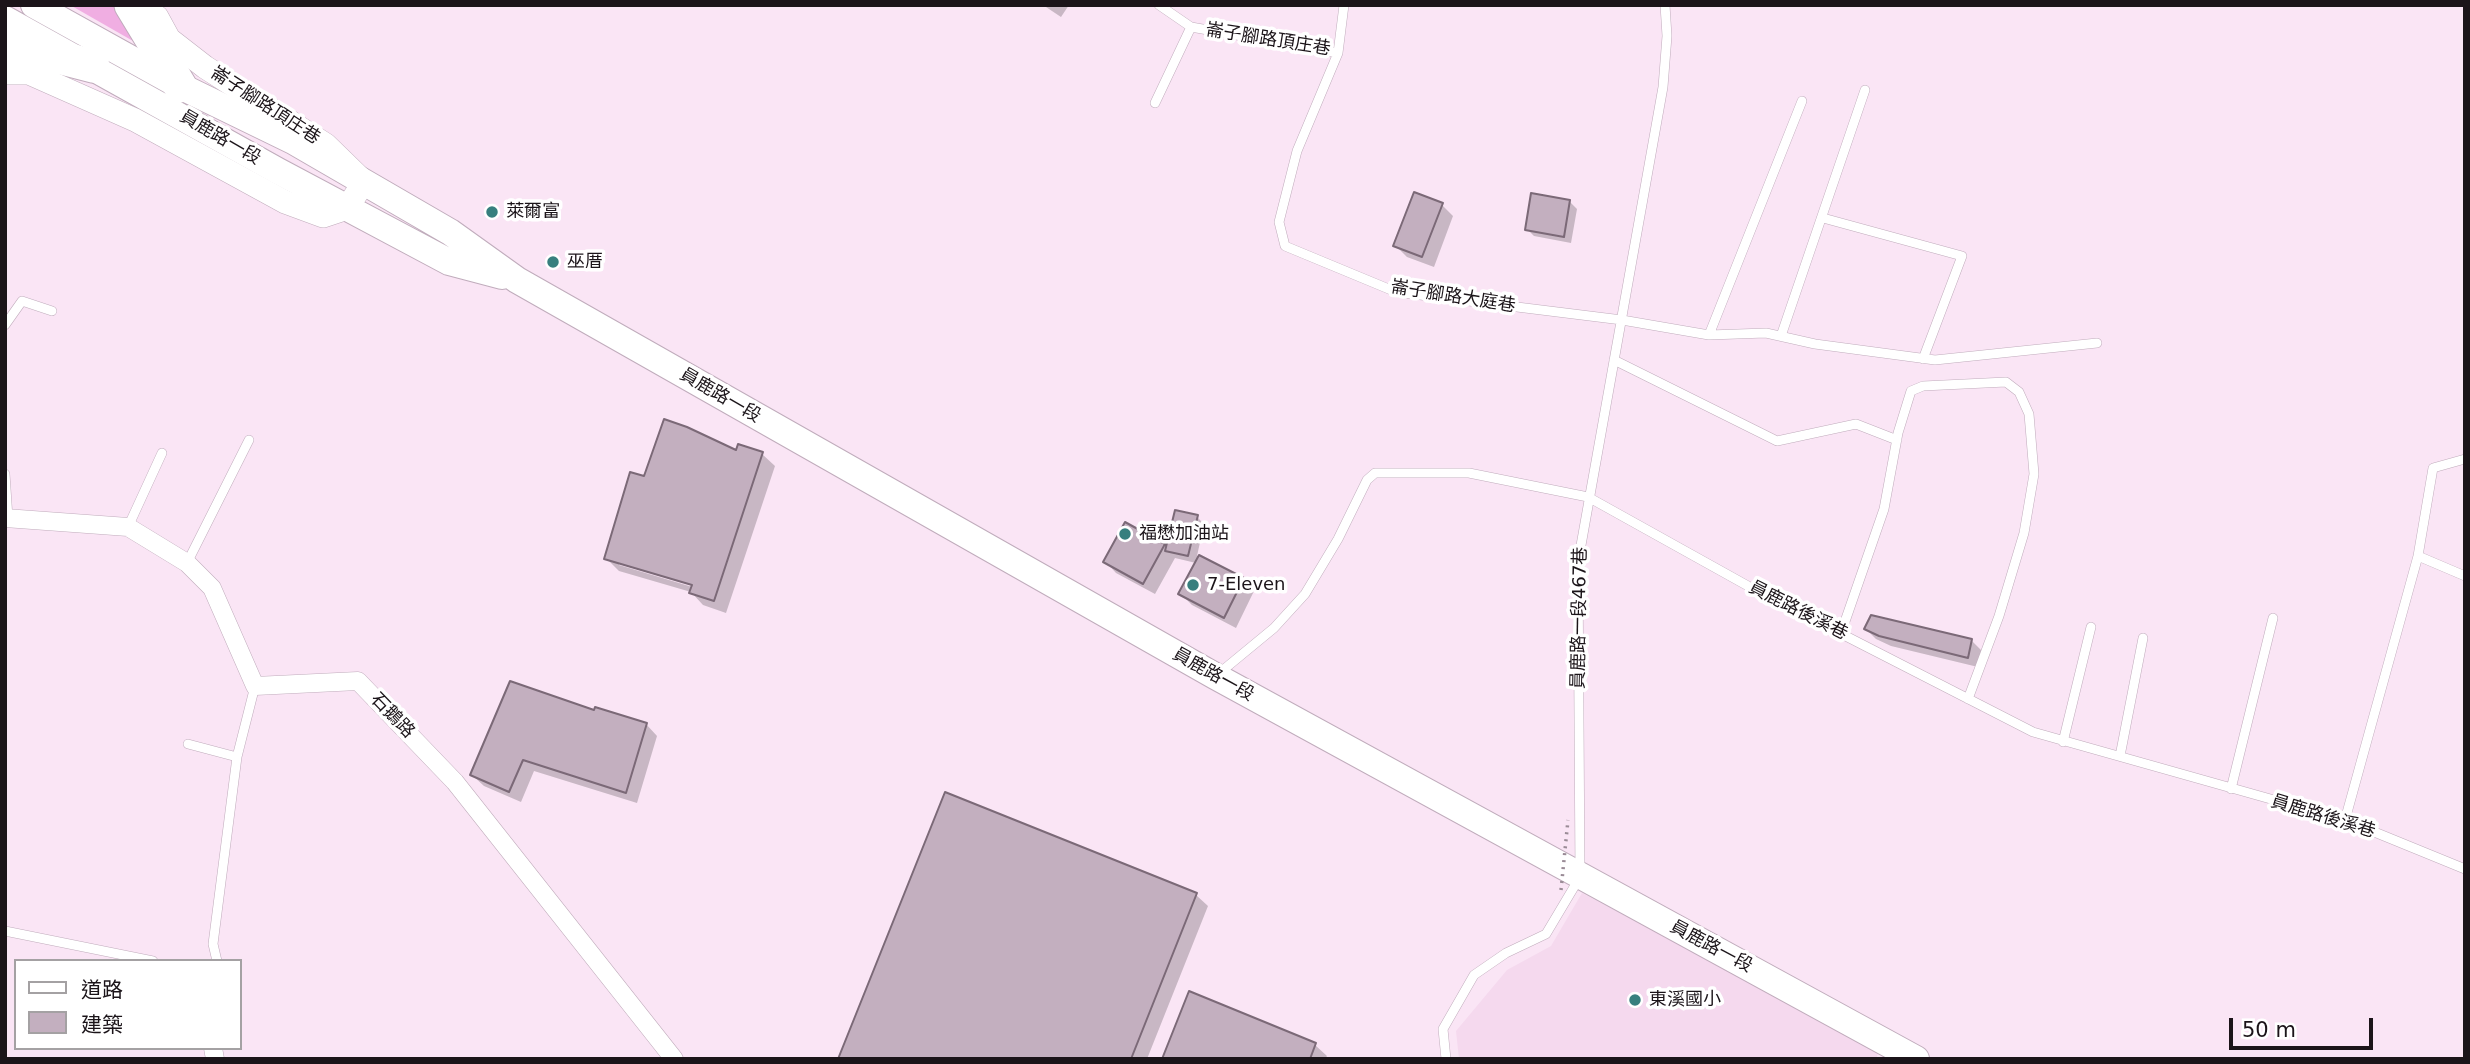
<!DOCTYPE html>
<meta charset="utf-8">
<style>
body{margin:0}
#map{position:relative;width:2470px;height:1064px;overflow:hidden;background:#fae5f5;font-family:"DejaVu Sans","Noto Sans TC",sans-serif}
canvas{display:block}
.frame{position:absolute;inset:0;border:7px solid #1b1419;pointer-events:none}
.legend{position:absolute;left:14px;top:959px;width:228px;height:91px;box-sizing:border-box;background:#fff;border:2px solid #a4a1a3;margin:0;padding:9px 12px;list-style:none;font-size:21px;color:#1b1419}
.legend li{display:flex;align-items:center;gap:14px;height:35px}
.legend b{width:35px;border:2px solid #a4a1a3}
.scale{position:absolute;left:2229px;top:1018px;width:144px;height:32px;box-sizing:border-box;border:4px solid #1b1419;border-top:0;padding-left:9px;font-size:21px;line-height:24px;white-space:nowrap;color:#1b1419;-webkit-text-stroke:5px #fff;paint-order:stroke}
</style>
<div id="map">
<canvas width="2470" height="1064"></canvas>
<div class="frame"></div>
<ul class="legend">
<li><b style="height:9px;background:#fff"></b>道路</li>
<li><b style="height:19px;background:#c3afbf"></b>建築</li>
</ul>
<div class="scale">50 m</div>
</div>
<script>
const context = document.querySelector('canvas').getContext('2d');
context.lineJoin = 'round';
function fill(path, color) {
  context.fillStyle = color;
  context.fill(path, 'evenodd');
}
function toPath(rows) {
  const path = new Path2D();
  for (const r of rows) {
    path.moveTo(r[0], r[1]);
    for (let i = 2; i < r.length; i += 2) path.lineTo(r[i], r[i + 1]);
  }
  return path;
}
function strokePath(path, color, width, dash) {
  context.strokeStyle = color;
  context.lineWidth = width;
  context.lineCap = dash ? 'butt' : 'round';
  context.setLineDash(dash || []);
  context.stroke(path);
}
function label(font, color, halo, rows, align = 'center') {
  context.font = font + ' "DejaVu Sans","Noto Sans TC",sans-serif';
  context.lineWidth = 7;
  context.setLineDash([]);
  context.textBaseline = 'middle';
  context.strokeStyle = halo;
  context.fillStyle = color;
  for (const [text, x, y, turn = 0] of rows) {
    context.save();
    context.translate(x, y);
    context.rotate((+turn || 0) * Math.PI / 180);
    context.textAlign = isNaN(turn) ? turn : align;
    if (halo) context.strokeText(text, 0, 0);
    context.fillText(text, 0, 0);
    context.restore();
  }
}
fill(toPath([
 [1582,893,1880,1049,1876,1059,1459,1059,1456,1031,1507,970,1551,946]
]), '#f5d9ee');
fill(toPath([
 [70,5,116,5,140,45]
]), '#f0aee2');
fill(toPath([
 [1043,5,1069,5,1061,17],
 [1570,202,1577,209,1571,243,1534,236,1527,229],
 [1442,205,1453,216,1434,267,1407,257,1395,245],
 [737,453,762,454,775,466,726,613,703,605,691,592,619,571,606,558,645,479],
 [619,561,700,586,699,589,619,565],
 [1197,517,1204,524,1197,556,1243,580,1254,591,1236,628,1192,605,1180,593,1196,563,1175,558,1155,594,1116,573,1105,561,1164,546,1167,549],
 [1872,617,1972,641,1982,651,1978,667,1891,646,1876,639,1866,629],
 [595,713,646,724,657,736,637,803,534,771,521,802,484,786,472,775],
 [1196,895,1208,906,1147,1059,840,1059],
 [1315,1045,1327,1056,1325,1059,1163,1059]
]), '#0003');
const building = toPath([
 [1414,192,1443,203,1422,257,1393,246,1414,192],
 [1531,193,1570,200,1564,237,1525,230,1531,193],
 [664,419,687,427,736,450,738,444,763,452,714,601,689,593,692,585,604,559,630,472,644,476,664,419],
 [1175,510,1198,515,1188,556,1165,551,1175,510],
 [1125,522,1165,544,1143,584,1103,562,1125,522],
 [1199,555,1244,578,1224,618,1178,594,1199,555],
 [1871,615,1972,639,1968,658,1879,636,1864,629,1871,615],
 [510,681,594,710,595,707,647,723,626,793,523,760,509,792,470,775,510,681],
 [945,792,1197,893,1131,1059,838,1059,945,792],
 [1189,991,1316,1043,1310,1059,1162,1059,1189,991]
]);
fill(building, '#c3afbf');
strokePath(building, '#7b6977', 2);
const service = toPath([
 [1159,5,1191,27,1338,53,1344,5],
 [1338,53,1297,151,1279,222,1285,246,1396,292,1622,320,1709,335,1766,333,1815,344,1935,360,2097,343],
 [1155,103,1191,27],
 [1823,218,1962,256,1923,359],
 [5,325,22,301,52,311],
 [1709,335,1802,101],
 [1781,336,1865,90],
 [1614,360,1777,441,1856,424,1897,440],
 [5,474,8,518],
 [128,527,162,453],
 [2418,556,2465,576],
 [187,563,249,440],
 [1841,633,1884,509,1898,433,1911,391,1923,386,2006,382,2019,392,2029,414,2034,474,2024,533,1999,616,1968,699],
 [1217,675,1274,628,1305,594,1338,539,1367,480,1375,473,1469,473,1588,497,1748,586,2033,732,2345,820,2465,869],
 [2063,742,2091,627],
 [188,744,237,757],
 [2120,756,2143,638],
 [2231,789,2273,618],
 [2345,820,2418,556,2433,468,2465,459],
 [5,931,153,961],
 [217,961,213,944,237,757,255,686],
 [1446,1059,1443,1029,1474,975,1506,953,1546,934,1580,877,1578,562,1663,87,1667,36,1665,5]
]);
const minor = toPath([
 [5,518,128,527,187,563,212,588,255,686,358,681,455,782,674,1059],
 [213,1048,215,1059]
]);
const tertiary = toPath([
 [5,73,29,73,135,120,285,202,323,216,347,208,364,182,326,145,205,67,169,39,157,17]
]);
const secondary = toPath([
 [34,5,180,86,293,141,450,232,517,280,1215,676,1916,1059],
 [5,19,278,171,449,262,502,276]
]);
const motorway = toPath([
 [131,5,180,86],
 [5,48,31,50,93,66]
]);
strokePath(service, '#c0acbc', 10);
strokePath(minor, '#c0acbc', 19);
strokePath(tertiary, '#c0acbc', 24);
strokePath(secondary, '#c0acbc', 28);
strokePath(motorway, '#c0acbc', 35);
strokePath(service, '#fff', 9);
strokePath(minor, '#fff', 18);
strokePath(tertiary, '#fff', 23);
strokePath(secondary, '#fff', 26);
strokePath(motorway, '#fff', 33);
strokePath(toPath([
 [1561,890,1568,820]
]), '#9a8b96', 3.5, [2, 5]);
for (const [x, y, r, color] of [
 [492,212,7,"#377f7e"],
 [553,262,7,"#377f7e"],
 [1125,534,7,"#377f7e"],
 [1193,585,7,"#377f7e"],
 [1635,1000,7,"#377f7e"]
]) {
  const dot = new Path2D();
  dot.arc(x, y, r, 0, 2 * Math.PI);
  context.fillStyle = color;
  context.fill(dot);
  strokePath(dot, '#fff', 2.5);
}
label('18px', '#1b1419', '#fff', [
 ["崙子腳路頂庄巷",1268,40,9],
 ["崙子腳路頂庄巷",265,106,33],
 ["員鹿路一段",220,138,30],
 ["崙子腳路大庭巷",1453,297,9],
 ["員鹿路一段",720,396,30],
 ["員鹿路後溪巷",1798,611,27],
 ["員鹿路一段467巷",1580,618,-89],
 ["員鹿路一段",1213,675,29],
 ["石鵝路",392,716,46],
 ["員鹿路後溪巷",2323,817,17],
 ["員鹿路一段",1711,947,28]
]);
label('18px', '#1b1419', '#fff', [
 ["萊爾富",506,212],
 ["巫厝",567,262],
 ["福懋加油站",1139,534],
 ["7-Eleven",1207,585],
 ["東溪國小",1649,1000]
], 'left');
</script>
